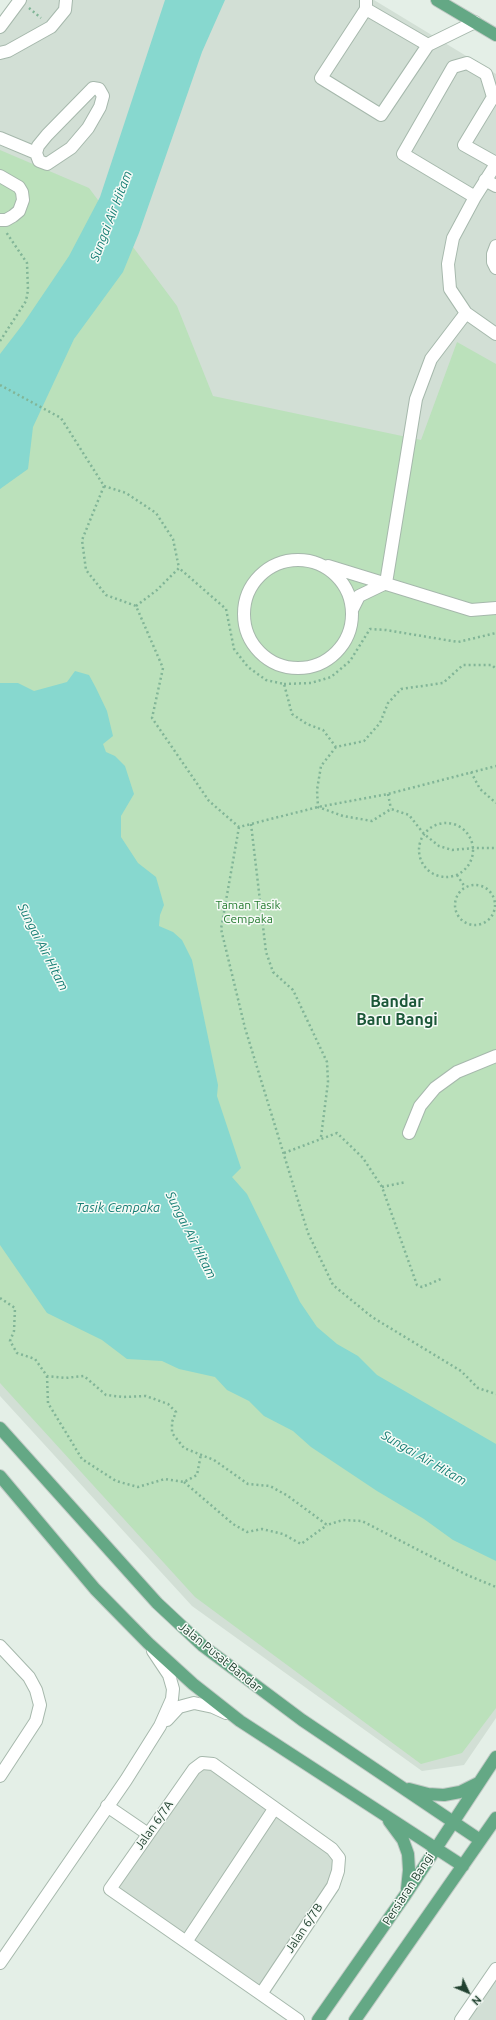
<!DOCTYPE html>
<style>
body{margin:0}
#map{position:relative;width:496px;height:2020px;overflow:hidden;background:#e4efe7;font-family:Ubuntu,sans-serif}
canvas{display:block}
.north{position:absolute;left:448px;top:1972px;width:40px;height:40px;-webkit-text-stroke:3px #f5faf6;paint-order:stroke;rotate:134deg;font-size:11px;font-weight:700;line-height:16px;text-align:center;color:#214230}
.north::after{content:'';display:block;margin:auto;width:14px;height:18px;background:#214230;clip-path:polygon(50% 0,100% 100%,50% 72%,0 100%)}
</style>
<div id="map">
<canvas width="496" height="2020"></canvas>
<div class="north">N</div>
</div>
<script>
const context = document.querySelector('canvas').getContext('2d');
context.lineJoin = 'round';
function fill(path, color) {
  context.fillStyle = color;
  context.fill(path, 'evenodd');
}
function toPath(rows) {
  const path = new Path2D();
  for (const r of rows) {
    if (r.length === 3) {
      path.moveTo(r[0] + r[2], r[1]);
      path.arc(r[0], r[1], r[2], 0, 2 * Math.PI);
      continue;
    }
    path.moveTo(r[0], r[1]);
    for (let i = 2; i < r.length; i += 2) path.lineTo(r[i], r[i + 1]);
  }
  return path;
}
function strokePath(path, color, width, dash) {
  context.strokeStyle = color;
  context.lineWidth = width;
  context.lineCap = dash ? 'butt' : 'round';
  context.setLineDash(dash || []);
  context.stroke(path);
}
function label(font, color, halo, rows, align = 'center') {
  context.font = font + ' Ubuntu,sans-serif';
  context.lineWidth = 3;
  context.setLineDash([]);
  context.textBaseline = 'middle';
  context.strokeStyle = halo;
  context.fillStyle = color;
  for (const [text, x, y, turn = 0] of rows) {
    context.save();
    context.translate(x, y);
    context.rotate((+turn || 0) * Math.PI / 180);
    context.textAlign = isNaN(turn) ? turn : align;
    if (halo) context.strokeText(text, 0, 0);
    context.fillText(text, 0, 0);
    context.restore();
  }
}
fill(toPath([
 [15,0,374,0,496,74,496,1718,464,1765,422,1771,192,1606,0,1396,0,19],
 [204,1766,212,1767,330,1854,335,1861,329,1884,259,1987,116,1888,195,1772],
 [496,1976,496,2020,466,2020]
]), '#d2dfd5');
fill(toPath([
 [0,150,89,188,177,306,213,396,421,440,457,342,496,364,496,1708,462,1753,421,1764,195,1597,0,1383]
]), '#bbe1bb');
fill(toPath([
 [165,0,225,0,202,52,139,233,123,272,74,339,33,427,28,469,0,489,0,354,23,324,69,256,100,197],
 [75,671,89,675,96,688,107,711,113,736,103,744,106,752,115,756,125,766,134,794,121,816,121,837,138,863,156,877,164,905,160,915,159,926,173,932,182,940,192,960,218,1085,217,1096,241,1168,232,1177,247,1194,300,1302,317,1327,337,1344,358,1356,377,1375,496,1444,496,1561,453,1540,424,1519,377,1491,311,1447,293,1431,264,1416,249,1401,227,1390,215,1377,179,1369,162,1361,127,1359,102,1340,47,1313,0,1245,0,683,18,683,34,691,67,682]
]), '#87d8cf');
const minor = toPath([
 [366,0,366,9,428,45,475,22],
 [366,9,321,78,381,115,428,45],
 [0,27,20,0],
 [0,53,8,51,51,27,65,10,66,0],
 [0,138,36,153,39,161,47,164,71,148,88,128,100,107,103,96,99,89,93,88,47,135,38,146,36,153],
 [496,164,475,197,453,238,448,264,450,289,466,313,496,334],
 [0,176,19,187,22,192,23,200,19,211,13,216,6,220,0,220],
 [485,180,496,186],
 [475,197,403,154,453,67,467,63,486,74,493,97,464,145,496,163],
 [496,246,493,254,493,262,496,268],
 [298,614,54],
 [328,566,471,610,496,608],
 [386,583,416,399,431,359,466,313],
 [352,610,359,596,386,583],
 [409,1133,420,1106,435,1088,457,1072,496,1056],
 [0,1646,29,1677,36,1690,40,1705,36,1721,0,1776],
 [167,1720,179,1707,194,1703,213,1707,226,1713],
 [107,1806,148,1834],
 [186,1942,274,1809],
 [0,1963,126,1780,160,1726,172,1699,173,1689,169,1675,153,1651],
 [261,1994,333,1886,338,1871,339,1858,332,1849,213,1764,202,1763,194,1769,110,1889,261,1994,298,2020],
 [461,2020,496,1969]
]);
const major = toPath([
 [437,0,496,35],
 [0,1428,157,1603,203,1646,302,1720,480,1840],
 [0,1476,95,1589,148,1643,193,1684,240,1721,463,1866],
 [409,1789,428,1794,444,1795,460,1792,478,1783],
 [389,1821,403,1840,408,1854,409,1870,407,1889],
 [318,2020,406,1894,496,1757],
 [355,2020,496,1818]
]);
strokePath(minor, '#a6b8ac', 14);
strokePath(major, '#c1cac5', 14);
strokePath(toPath([
 [29,8,41,18],
 [0,341,26,301,28,290,27,263,6,232],
 [0,385,61,418,104,486,82,540,86,570,106,595,136,606,163,668,152,718,209,801,239,827,318,807,388,794,496,766],
 [104,486,126,493,156,513,173,539,179,568],
 [136,606,157,590,179,568,226,609,234,649,248,667,266,680,284,684,292,714,307,724,323,730,336,747,364,741,380,723,388,703,401,689,443,683,463,665,492,665,496,669],
 [284,684,311,683,331,677,350,661,370,629,386,630,458,642,496,633],
 [336,747,321,766,317,790,318,807,343,816,372,821,391,809,409,815,424,834,439,846,452,850,474,848,496,848],
 [471,772,480,789,496,803],
 [388,794,391,809],
 [446,850,27],
 [251,824,266,952,273,972,293,990,327,1062,328,1082,321,1137],
 [239,827,221,929,245,1028,308,1233,333,1285,372,1317,461,1371,478,1388,496,1394],
 [457,875,465,887],
 [475,905,20],
 [284,1153,337,1133,363,1158,382,1187,417,1285,422,1287,441,1279],
 [382,1187,406,1182],
 [0,1298,15,1308,14,1331,10,1341,17,1353,35,1359,47,1376,65,1378,84,1376,106,1395,123,1397,146,1396,168,1404,176,1412,172,1422,172,1433,184,1448,214,1460,248,1484,270,1486,288,1496,327,1525,343,1520,362,1521,467,1575,496,1587],
 [47,1376,48,1403,82,1459,116,1481,138,1487,165,1479,184,1482,197,1475,201,1454],
 [184,1482,233,1524,247,1532,262,1529,283,1534,301,1544,327,1525]
]), '#81b597', 2.5, [2, 3]);
strokePath(minor, '#fff', 12);
strokePath(major, '#64a885', 12);
label('12px', '#277d32', '#f5faf6', [
 ["Taman Tasik",248,905],
 ["Cempaka",248,919]
]);
label('12px', '#214230', '#f5faf6', [
 ["Jalan Pusat Bandar",220,1657,39],
 ["Jalan 6/7A",154,1825,-55],
 ["Persiaran Bangi",408,1889,-57],
 ["Jalan 6/7B",304,1928,-56]
]);
label('italic 13px', '#157e74', '#f5faf6', [
 ["Sungai Air Hitam",111,216,-69],
 ["Sungai Air Hitam",43,947,63],
 ["Tasik Cempaka",118,1208],
 ["Sungai Air Hitam",191,1235,63],
 ["Sungai Air Hitam",424,1458,30]
]);
label('bold 16px', '#1b5738', '#f5faf6', [
 ["Bandar",397,1002],
 ["Baru Bangi",397,1020]
]);
</script>
